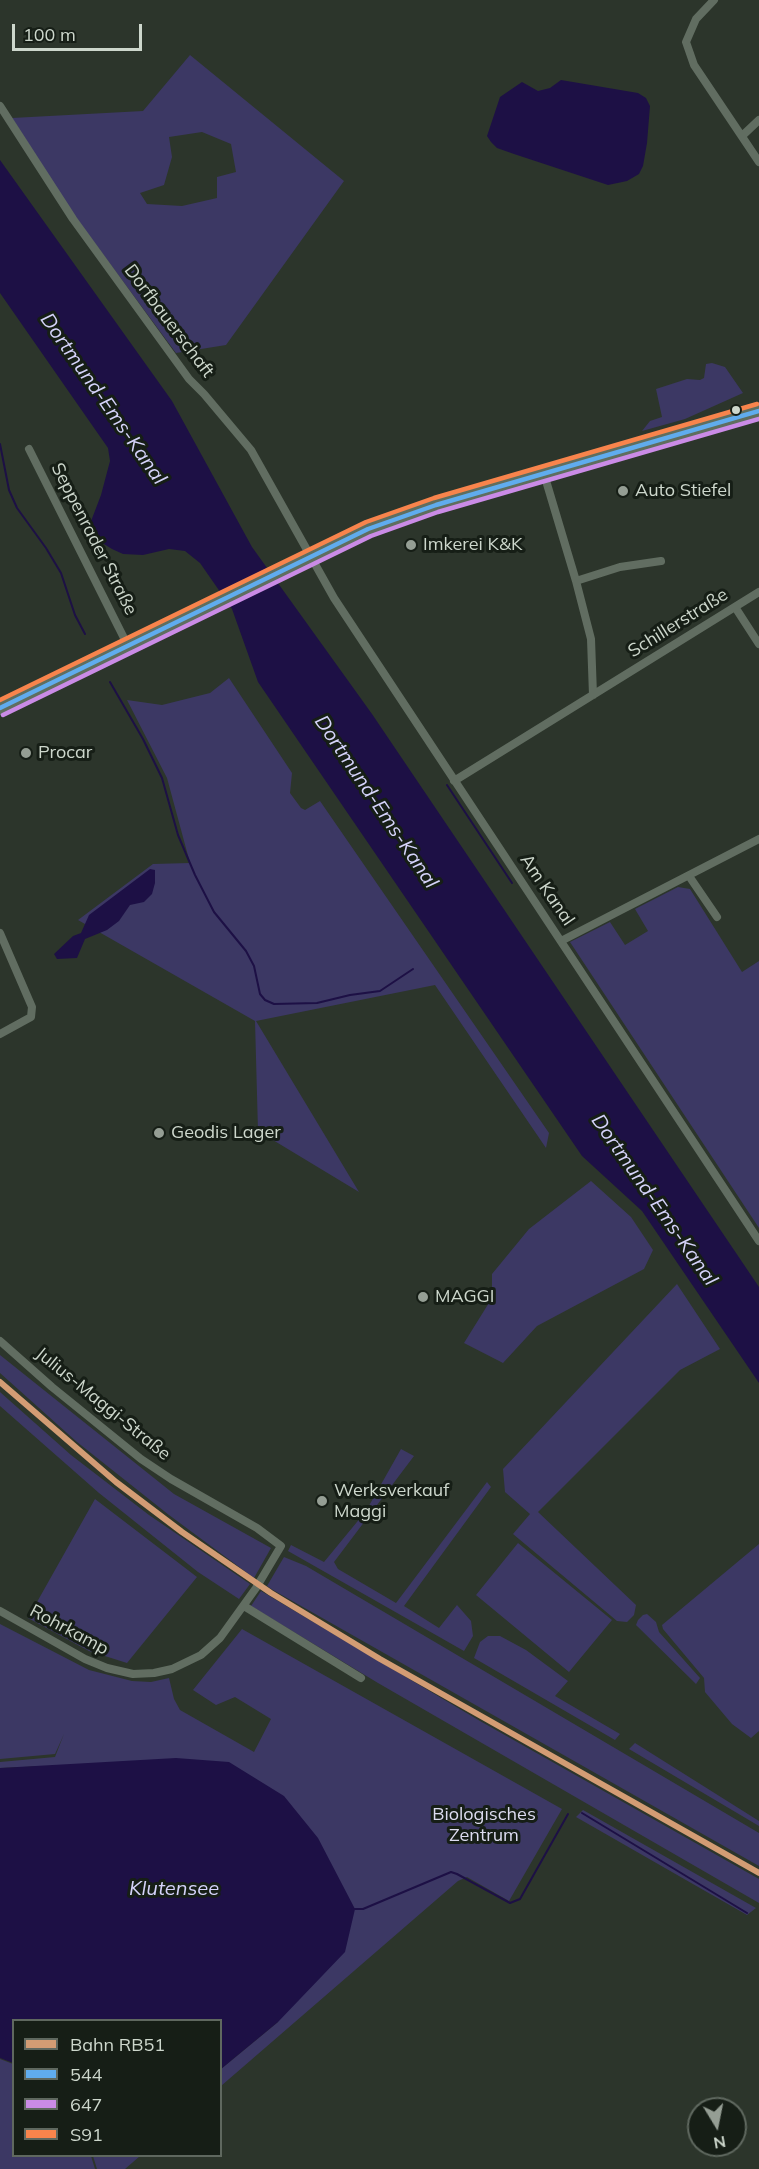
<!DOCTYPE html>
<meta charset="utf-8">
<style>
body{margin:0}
#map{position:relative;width:759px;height:2169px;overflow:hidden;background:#2c352b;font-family:Mulish,sans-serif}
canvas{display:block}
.legend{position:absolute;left:12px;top:2019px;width:210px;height:138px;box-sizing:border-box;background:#161e16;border:2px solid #5f685f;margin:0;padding:8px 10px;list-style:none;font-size:18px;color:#cdd7cc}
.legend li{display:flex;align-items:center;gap:12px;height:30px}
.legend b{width:30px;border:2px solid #5f685f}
.north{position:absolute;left:687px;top:2097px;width:60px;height:60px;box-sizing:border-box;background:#161e16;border:2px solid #5f685f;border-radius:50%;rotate:170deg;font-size:16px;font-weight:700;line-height:24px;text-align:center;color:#cdd7cc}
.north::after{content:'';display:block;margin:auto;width:21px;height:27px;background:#959e94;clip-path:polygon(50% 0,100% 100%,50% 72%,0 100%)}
.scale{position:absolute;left:12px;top:24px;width:130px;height:27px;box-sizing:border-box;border:3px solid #cdd7cc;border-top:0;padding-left:8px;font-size:18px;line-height:21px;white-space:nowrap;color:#cdd7cc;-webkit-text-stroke:4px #161e16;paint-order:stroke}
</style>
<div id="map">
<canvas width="759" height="2169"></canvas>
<ul class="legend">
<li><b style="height:8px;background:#d39c74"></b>Bahn RB51</li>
<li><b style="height:8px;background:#60acee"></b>544</li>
<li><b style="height:8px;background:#ca8be6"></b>647</li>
<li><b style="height:8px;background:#f8844c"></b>S91</li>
</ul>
<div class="north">N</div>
<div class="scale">100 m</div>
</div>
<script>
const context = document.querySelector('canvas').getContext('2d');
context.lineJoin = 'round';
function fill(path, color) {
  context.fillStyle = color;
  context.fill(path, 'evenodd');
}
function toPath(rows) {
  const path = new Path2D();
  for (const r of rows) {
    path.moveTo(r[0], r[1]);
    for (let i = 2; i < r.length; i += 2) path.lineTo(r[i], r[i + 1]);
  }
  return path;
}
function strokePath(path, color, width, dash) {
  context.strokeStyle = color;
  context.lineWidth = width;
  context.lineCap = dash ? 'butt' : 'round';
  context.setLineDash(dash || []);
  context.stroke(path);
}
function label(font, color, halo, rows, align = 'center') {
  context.font = font + ' Mulish,sans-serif';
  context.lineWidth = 6;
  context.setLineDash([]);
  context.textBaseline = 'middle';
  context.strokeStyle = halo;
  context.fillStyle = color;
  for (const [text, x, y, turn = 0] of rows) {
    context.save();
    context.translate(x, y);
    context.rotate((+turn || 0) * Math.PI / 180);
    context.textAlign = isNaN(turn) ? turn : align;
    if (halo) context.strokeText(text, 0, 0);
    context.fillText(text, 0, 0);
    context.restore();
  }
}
fill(toPath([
 [190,55,344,181,226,345,176,353,74,215,12,118,143,111],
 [202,132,231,144,236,172,217,177,217,198,182,206,147,204,140,193,164,185,172,157,169,137],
 [712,363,725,367,743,393,685,419,642,431,650,421,662,417,656,389,687,379,700,380,704,378,706,364],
 [229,678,292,773,290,793,301,808,305,810,320,801,549,1133,546,1148,435,985,256,1021,359,1192,258,1131,255,1021,78,920,153,864,190,863,167,778,127,700,162,705,210,693],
 [678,887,690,889,742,972,759,961,759,1228,570,942,610,922,625,945,648,931,635,909],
 [591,1181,631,1217,653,1250,644,1269,537,1326,503,1363,464,1343,492,1298,492,1274,529,1229],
 [677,1284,720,1349,680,1370,538,1512,636,1605,634,1615,627,1622,617,1621,513,1534,530,1514,505,1492,503,1469],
 [0,1355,174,1494,271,1548,254,1578,169,1515,77,1442,0,1373],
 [0,1392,71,1455,149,1515,250,1584,239,1599,198,1572,99,1493,0,1406],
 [401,1449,414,1456,334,1562,338,1569,396,1603,487,1482,491,1487,404,1606,439,1628,457,1605,471,1621,473,1636,464,1651,288,1551,291,1545,324,1562,366,1511],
 [95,1499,197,1577,127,1663,89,1651,28,1618],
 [518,1543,612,1620,569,1672,476,1595],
 [759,1544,759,1731,751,1738,732,1724,705,1692,704,1678,663,1629,662,1625],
 [284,1557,306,1566,759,1833,759,1866,273,1590,267,1586],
 [261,1591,480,1721,759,1879,759,1903,378,1683,251,1606],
 [647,1614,656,1622,659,1632,700,1678,696,1684,636,1625,638,1620,643,1615],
 [0,1624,89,1670,132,1681,151,1682,169,1678,174,1699,180,1710,254,1752,271,1719,235,1697,216,1705,193,1690,242,1629,562,1809,509,1901,467,1877,458,1881,221,2086,221,2069,278,2022,70,1765,0,1768,0,1762,55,1757,64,1734,55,1754,0,1759],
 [488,1636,500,1636,526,1650,568,1681,555,1696,620,1734,615,1740,474,1658,480,1642],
 [635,1743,759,1821,759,1826,629,1749],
 [583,1810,756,1908,747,1915,576,1817],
 [0,2059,13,2064,14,2156,91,2156,95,2169,0,2169],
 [93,2156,140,2156,125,2169,97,2169]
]), '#3c3864');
fill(toPath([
 [561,80,638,93,646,98,650,106,647,143,643,166,639,174,627,181,608,185,514,154,497,148,491,142,487,136,500,97,522,82,538,91,550,88],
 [0,160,172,401,252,547,372,714,759,1287,759,1383,642,1211,582,1156,258,682,232,609,200,563,185,551,169,549,143,555,123,554,112,549,99,541,88,529,101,495,110,461,108,448,0,293],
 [150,869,155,870,155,883,152,894,144,902,130,905,119,921,107,930,85,939,77,958,57,959,54,954,73,936,81,933,89,915],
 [176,1758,229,1762,284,1796,318,1838,355,1909,345,1952,278,2022,221,2069,220,2020,14,2020,13,2063,0,2058,0,1768]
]), '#1d1045');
strokePath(toPath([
 [0,444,9,490,17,508,46,548,61,573,75,615,85,634],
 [110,682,143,739,162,778,178,835,195,875,214,912,246,951,254,966,260,994,265,1000,274,1004,317,1003,350,995,380,991,413,969],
 [447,785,512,883],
 [582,1813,747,1913],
 [352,1909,363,1909,451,1872,457,1874,510,1903,520,1899,568,1814]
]), '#1d1045', 2);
strokePath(toPath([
 [714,0,696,19,686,42,694,65,759,162],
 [0,106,73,219,189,379,204,394,251,450,334,598,759,1241],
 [742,136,759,120],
 [29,449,128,646],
 [544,474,576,581,591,639,593,695],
 [576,581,620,567,661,561],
 [735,607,759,644],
 [454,781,759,592],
 [689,876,717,917],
 [0,933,32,1007,31,1017,0,1034],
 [561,941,759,839],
 [0,1341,52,1387,141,1459,171,1479,257,1528,281,1546,256,1588,220,1638,201,1655,172,1669,154,1673,133,1674,107,1668,85,1659,0,1611],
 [244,1606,361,1678]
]), '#616d61', 8);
strokePath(toPath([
 [0,708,368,529,436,505,759,411]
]), '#5f6e5f', 14);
strokePath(toPath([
 [0,708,368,529,436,505,759,411]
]), '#60acee', 4.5);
strokePath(toPath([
 [3,715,371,536,438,512,759,419]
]), '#ca8be6', 4.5);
strokePath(toPath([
 [0,700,366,522,434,498,757,404]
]), '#f8844c', 4.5);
strokePath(toPath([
 [0,1382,116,1482,182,1532,271,1593,380,1659,759,1873]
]), '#d39c74', 6);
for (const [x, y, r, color] of [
 [736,410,5,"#cdd7cc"],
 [623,491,6,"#959e94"],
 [411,545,6,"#959e94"],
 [26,753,6,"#959e94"],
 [159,1133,6,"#959e94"],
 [423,1297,6,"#959e94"],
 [322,1501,6,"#959e94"]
]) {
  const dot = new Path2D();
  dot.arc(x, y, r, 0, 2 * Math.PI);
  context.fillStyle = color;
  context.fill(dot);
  strokePath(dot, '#161e16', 2);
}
label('18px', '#cdd7cc', '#161e16', [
 ["Dorfbauerschaft",169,321,53],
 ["Seppenrader Straße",94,539,63],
 ["Schillerstraße",678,623,-32],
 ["Am Kanal",547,890,56],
 ["Julius-Maggi-Straße",103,1404,39],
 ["Rohrkamp",69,1630,28]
]);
label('18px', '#cdd7cc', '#161e16', [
 ["Auto Stiefel",635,491],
 ["Imkerei K&K",423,545],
 ["Procar",38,753],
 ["Geodis Lager",171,1133],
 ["MAGGI",435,1297],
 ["Werksverkauf",334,1491],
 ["Maggi",334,1512]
], 'left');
label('18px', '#dddcf0', '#161e16', [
 ["Biologisches",484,1815],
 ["Zentrum",484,1836]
]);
label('italic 20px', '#d5d3fa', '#161e16', [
 ["Dortmund-Ems-Kanal",103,399,55],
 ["Dortmund-Ems-Kanal",376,802,56],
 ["Dortmund-Ems-Kanal",654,1200,55],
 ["Klutensee",174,1889]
]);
</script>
